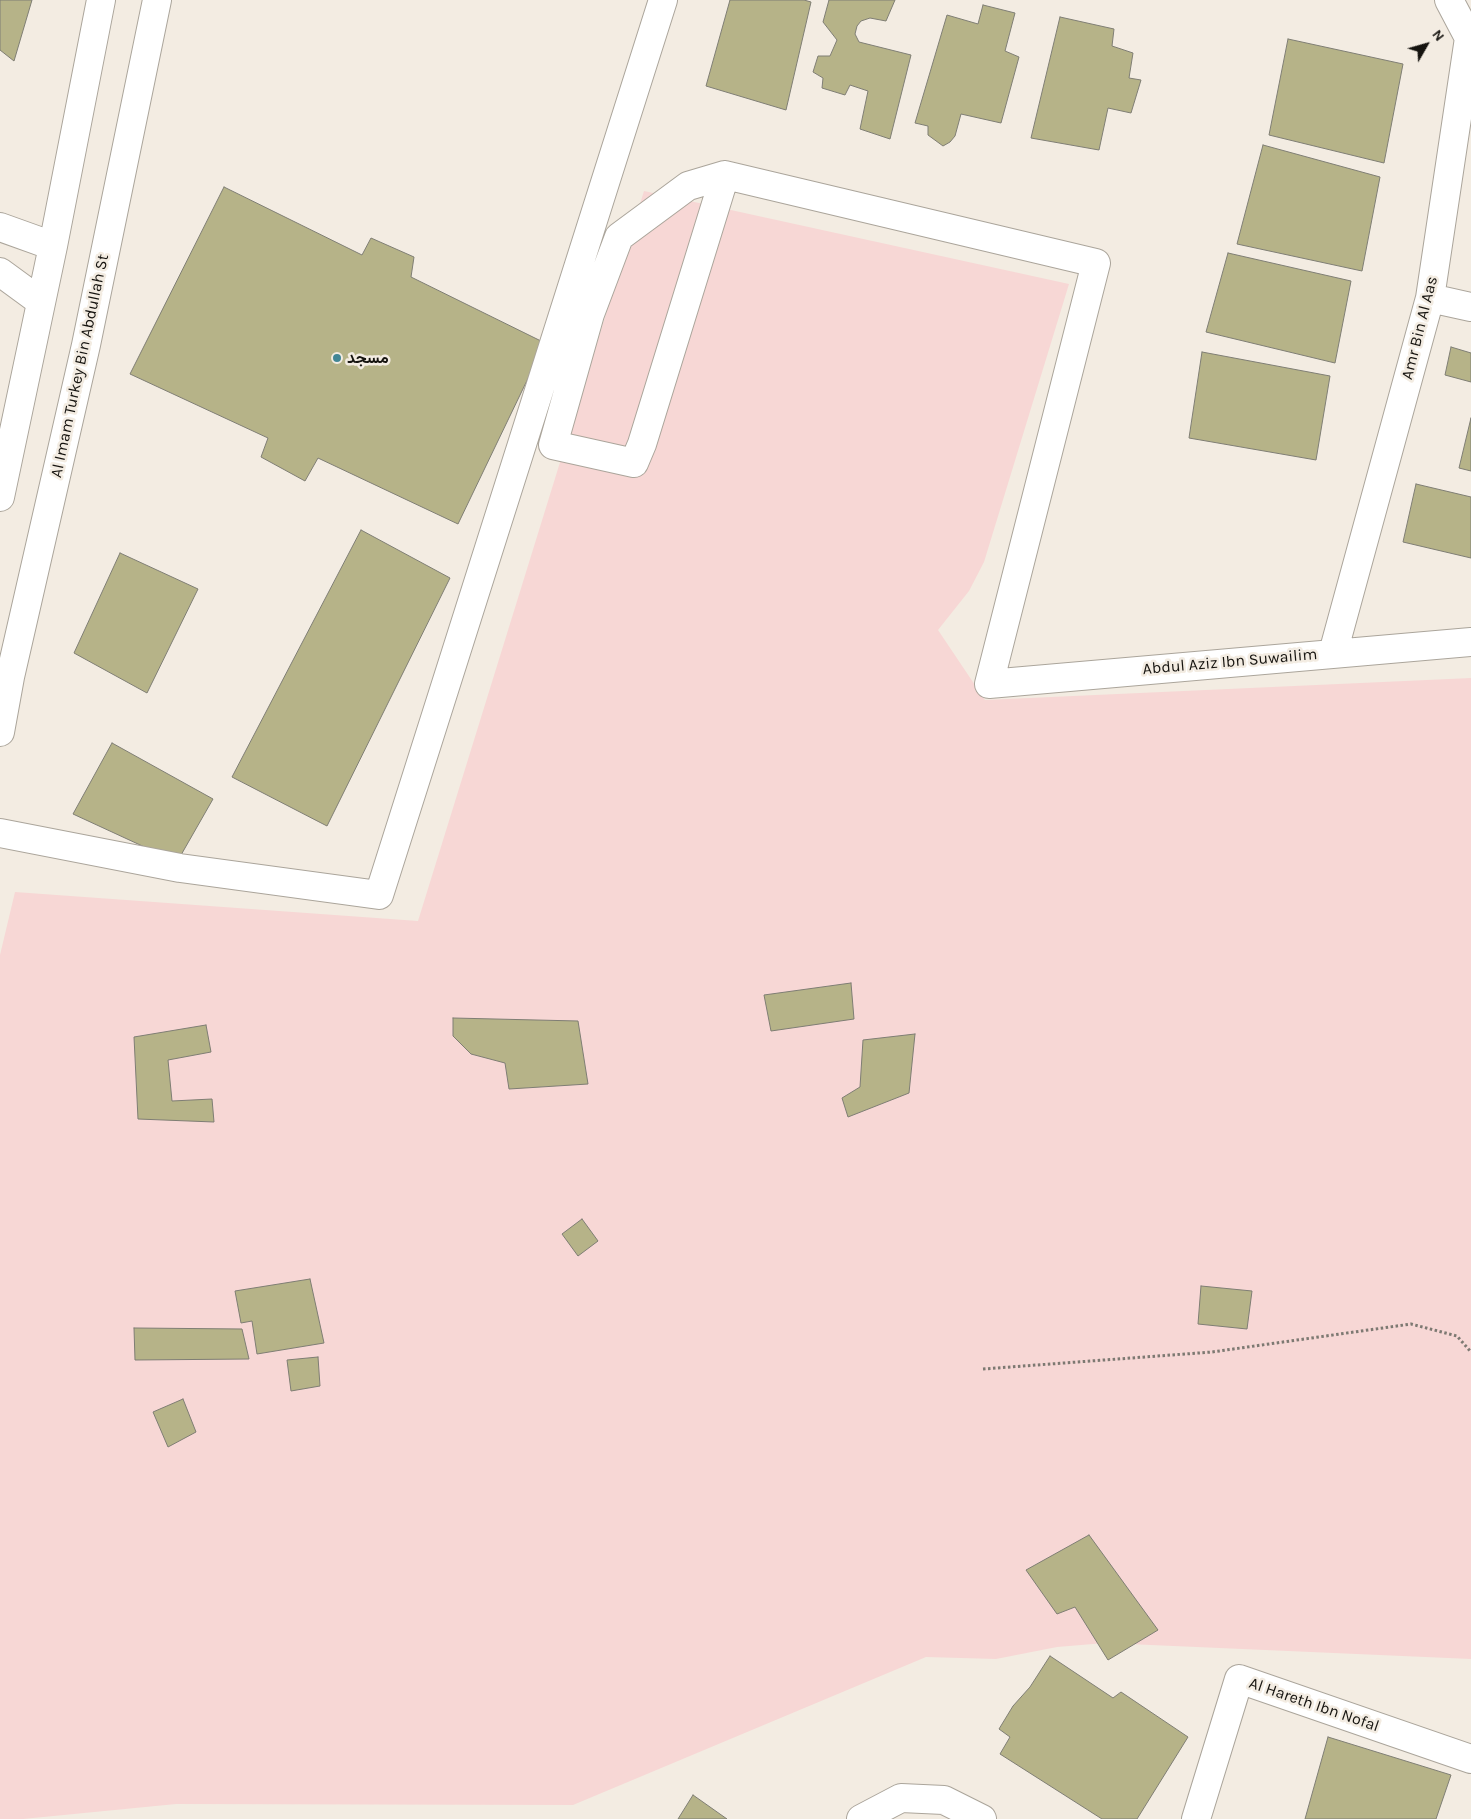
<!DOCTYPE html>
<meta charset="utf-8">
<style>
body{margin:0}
#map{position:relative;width:1471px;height:1819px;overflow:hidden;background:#f3ece2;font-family:Karla,sans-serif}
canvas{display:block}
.north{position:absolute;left:1401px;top:20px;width:50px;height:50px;-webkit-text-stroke:4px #f3ece2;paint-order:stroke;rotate:52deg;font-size:14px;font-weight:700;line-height:20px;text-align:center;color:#15130f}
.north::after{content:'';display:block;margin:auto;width:18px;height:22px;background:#15130f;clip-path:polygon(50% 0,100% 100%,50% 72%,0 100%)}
</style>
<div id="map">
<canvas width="1471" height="1819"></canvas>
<div class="north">N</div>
</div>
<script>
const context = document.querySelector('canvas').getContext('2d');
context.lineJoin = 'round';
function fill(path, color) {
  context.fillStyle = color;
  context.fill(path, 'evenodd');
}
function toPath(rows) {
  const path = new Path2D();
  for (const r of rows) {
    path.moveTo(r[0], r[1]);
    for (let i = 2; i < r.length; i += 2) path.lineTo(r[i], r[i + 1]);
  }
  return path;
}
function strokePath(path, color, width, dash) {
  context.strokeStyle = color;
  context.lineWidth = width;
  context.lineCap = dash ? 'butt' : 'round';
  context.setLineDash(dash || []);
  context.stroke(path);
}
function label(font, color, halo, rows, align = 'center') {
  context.font = font + ' Karla,Vazirmatn,sans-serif';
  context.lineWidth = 5;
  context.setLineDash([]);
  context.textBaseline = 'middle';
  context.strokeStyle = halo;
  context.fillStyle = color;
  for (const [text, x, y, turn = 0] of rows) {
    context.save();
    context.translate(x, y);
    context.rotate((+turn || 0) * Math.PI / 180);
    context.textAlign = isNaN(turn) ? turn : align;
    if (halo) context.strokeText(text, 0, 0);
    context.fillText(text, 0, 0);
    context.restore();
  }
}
fill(toPath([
 [644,191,1069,284,984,562,969,591,938,630,985,700,1471,678,1471,1659,1105,1643,1057,1647,996,1659,926,1657,573,1805,176,1804,23,1819,0,1819,0,955,15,892,418,921]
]), '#f7d7d5');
const building = toPath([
 [0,0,32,0,14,61,0,50,0,0],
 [730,0,804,0,811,2,786,110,706,86,730,0],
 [829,0,895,0,886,21,870,18,861,21,857,26,855,34,859,42,911,55,890,139,860,129,868,91,850,85,845,95,822,88,823,78,813,72,818,56,830,56,837,40,823,22,829,0],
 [983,5,1015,13,1005,51,1019,57,1001,123,961,114,955,136,950,142,943,146,928,135,928,126,915,123,947,15,978,24,983,5],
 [1060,17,1114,29,1112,46,1133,53,1129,78,1141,80,1131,113,1108,108,1099,150,1031,138,1060,17],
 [1288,39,1403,64,1384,163,1269,135,1288,39],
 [1263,145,1380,177,1362,271,1237,244,1263,145],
 [224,187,362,255,371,238,414,257,411,277,545,343,458,524,318,458,305,481,261,457,268,438,130,374,224,187],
 [1228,253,1351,281,1335,363,1206,332,1228,253],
 [1451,347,1471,353,1471,382,1445,375,1451,347],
 [1202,352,1330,376,1316,460,1189,438,1202,352],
 [1471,418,1471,471,1459,468,1471,418],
 [1416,484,1471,497,1471,558,1403,542,1416,484],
 [361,530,450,578,327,826,232,777,361,530],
 [120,553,198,589,147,693,74,653,120,553],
 [112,743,213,799,177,862,73,814,112,743],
 [851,983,854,1019,771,1031,764,995,851,983],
 [453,1018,578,1021,588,1084,509,1089,505,1063,471,1054,453,1036,453,1018],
 [206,1025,211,1052,168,1060,172,1101,212,1099,214,1122,138,1119,134,1037,206,1025],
 [915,1034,909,1093,848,1117,842,1098,860,1087,863,1040,915,1034],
 [582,1219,598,1241,578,1256,562,1234,582,1219],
 [310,1279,324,1343,257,1354,252,1321,241,1323,235,1291,310,1279],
 [1201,1286,1252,1291,1247,1329,1198,1324,1201,1286],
 [134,1328,242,1329,249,1359,135,1360,134,1328],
 [318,1357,320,1386,291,1391,287,1360,318,1357],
 [183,1399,196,1432,168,1447,153,1412,183,1399],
 [1089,1535,1158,1630,1108,1660,1075,1607,1057,1614,1026,1570,1089,1535],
 [1050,1656,1113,1698,1121,1692,1188,1737,1137,1819,1102,1819,1000,1754,1010,1737,999,1729,1013,1706,1030,1687,1050,1656],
 [1328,1737,1451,1775,1436,1819,1305,1819,1328,1737],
 [693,1795,727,1819,678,1819,693,1795]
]);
fill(building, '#b6b388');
strokePath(building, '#7f7e74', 1);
const minor = toPath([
 [725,175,688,186,619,237,590,314,553,445,634,463,642,444,725,175,1096,263,989,684,1471,642],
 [0,227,53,246],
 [0,272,41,302],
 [1430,298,1471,307],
 [0,497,53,246,101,0],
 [1333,653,1430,298,1469,38,1449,0],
 [0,732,10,677,86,345,157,0],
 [0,833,180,868,379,895,663,0],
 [861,1819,901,1798,944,1800,982,1819],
 [1196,1819,1239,1679,1471,1759]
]);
strokePath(minor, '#aba59b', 30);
strokePath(toPath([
 [983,1369,1212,1352,1411,1324,1457,1336,1471,1352]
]), '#7d7972', 3, [2.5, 2.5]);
strokePath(minor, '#fff', 28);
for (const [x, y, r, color] of [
 [337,358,5,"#428695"]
]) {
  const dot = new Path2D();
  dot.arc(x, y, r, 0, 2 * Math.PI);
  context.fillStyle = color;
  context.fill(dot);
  strokePath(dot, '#f3ece2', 2);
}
label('16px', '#15130f', '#f3ece2', [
 ["Amr Bin Al Aas",1420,328,-76],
 ["Al Imam Turkey Bin Abdullah St",80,366,-78],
 ["Abdul Aziz Ibn Suwailim",1230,662,-5],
 ["Al Hareth Ibn Nofal",1314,1705,19]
]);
label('bold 16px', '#15130f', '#f3ece2', [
 ["مسجد",347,358]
], 'left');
</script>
